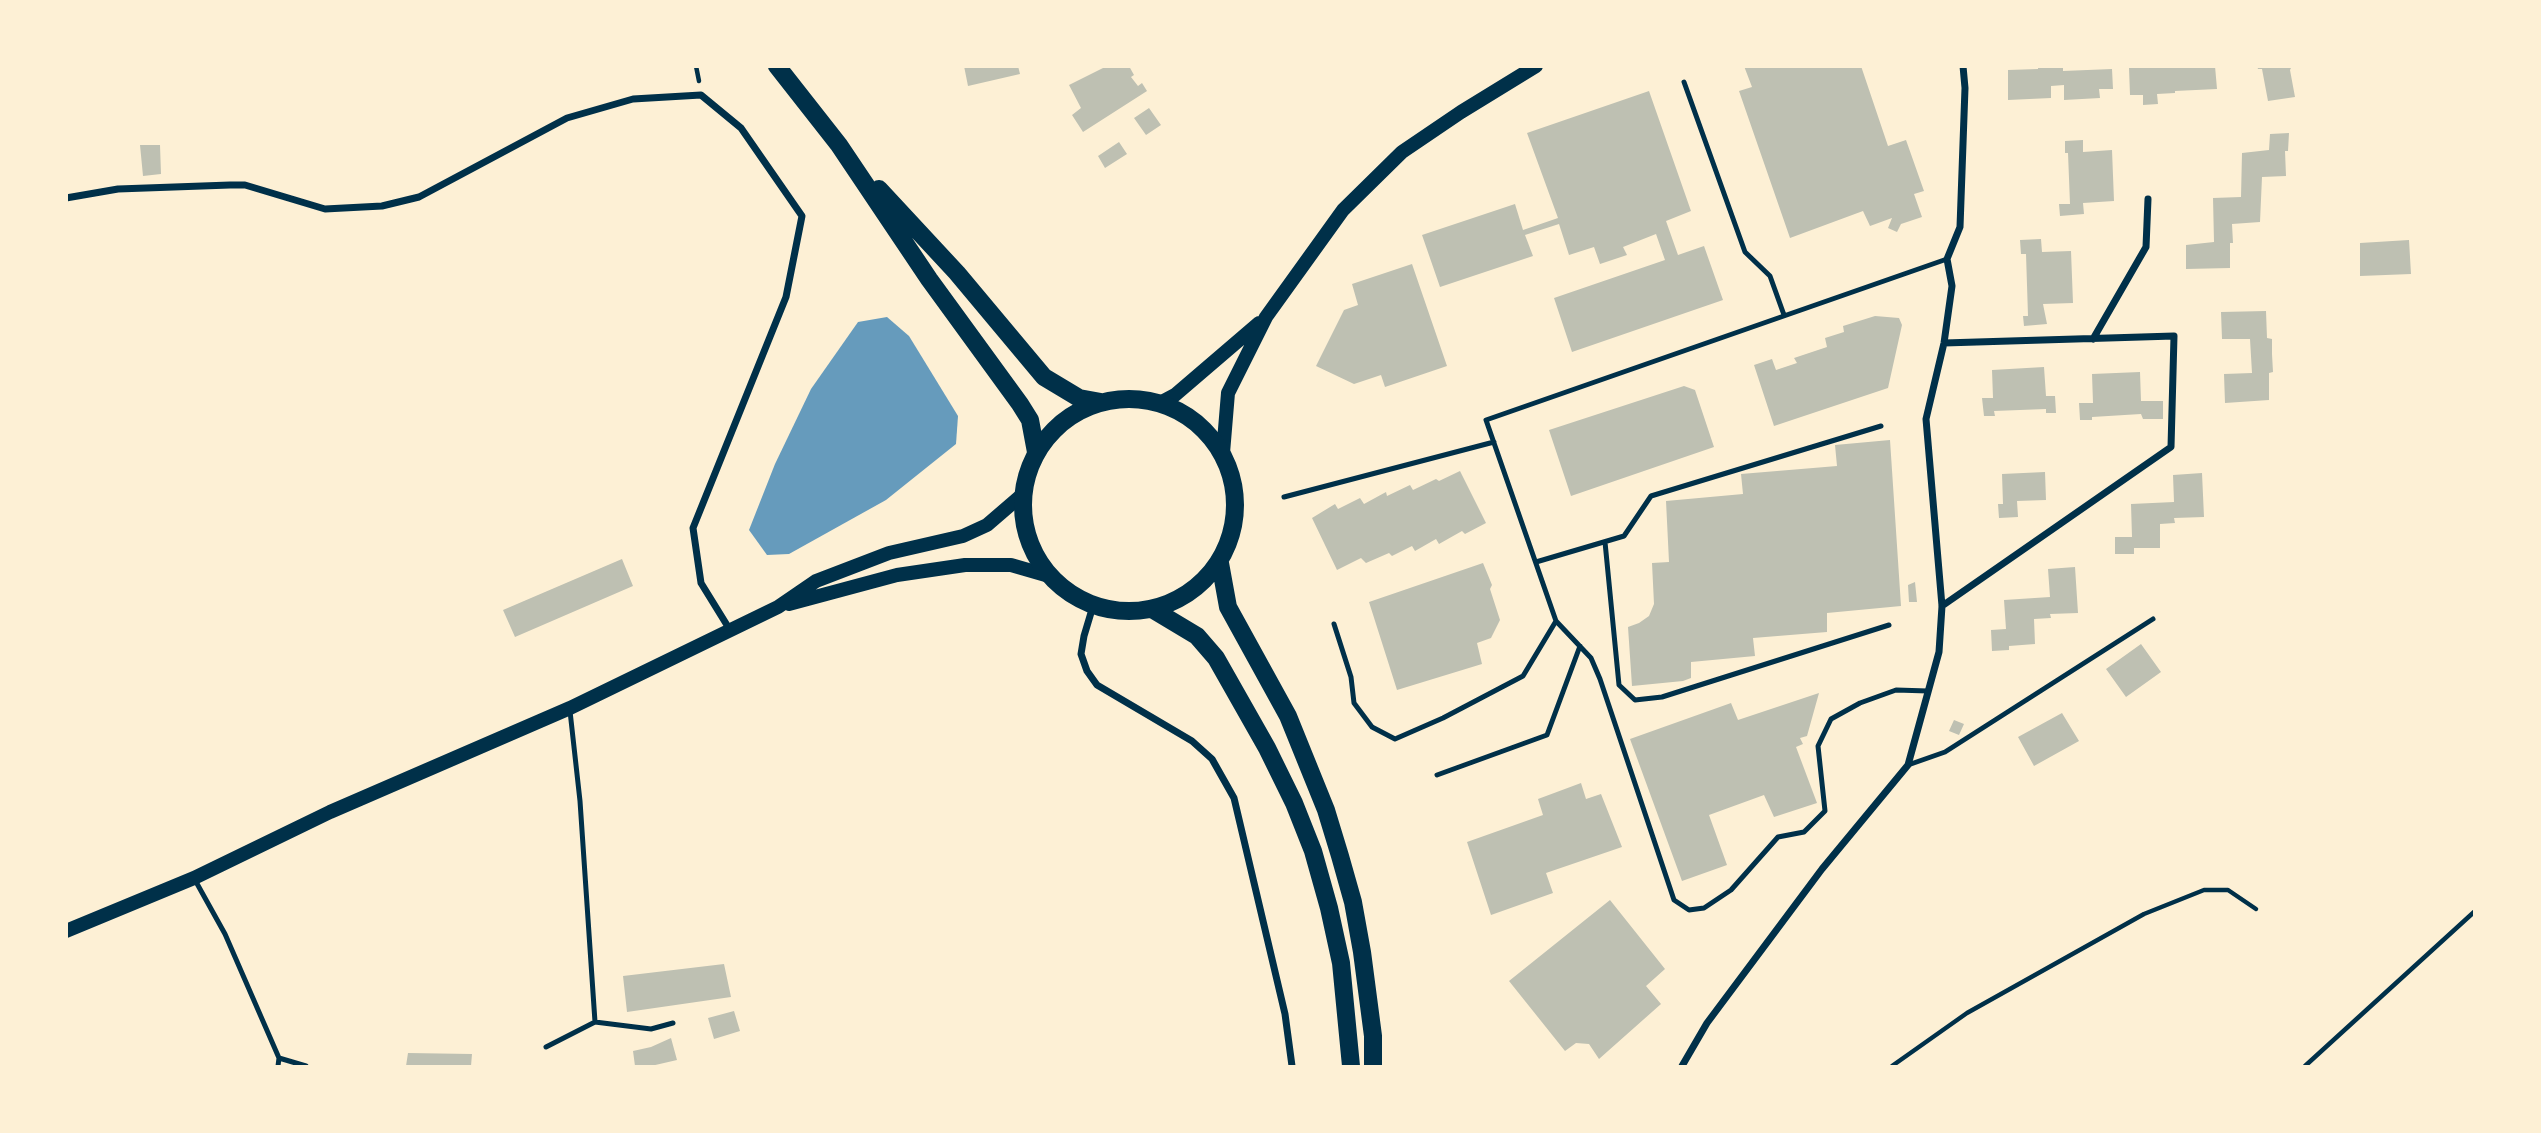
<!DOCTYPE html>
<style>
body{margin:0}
#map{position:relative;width:2541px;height:1133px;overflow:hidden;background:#fdf0d5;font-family:"Space Grotesk",sans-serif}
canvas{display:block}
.frame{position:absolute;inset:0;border:68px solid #fdf0d5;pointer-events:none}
</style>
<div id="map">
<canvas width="2541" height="1133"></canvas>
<div class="frame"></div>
</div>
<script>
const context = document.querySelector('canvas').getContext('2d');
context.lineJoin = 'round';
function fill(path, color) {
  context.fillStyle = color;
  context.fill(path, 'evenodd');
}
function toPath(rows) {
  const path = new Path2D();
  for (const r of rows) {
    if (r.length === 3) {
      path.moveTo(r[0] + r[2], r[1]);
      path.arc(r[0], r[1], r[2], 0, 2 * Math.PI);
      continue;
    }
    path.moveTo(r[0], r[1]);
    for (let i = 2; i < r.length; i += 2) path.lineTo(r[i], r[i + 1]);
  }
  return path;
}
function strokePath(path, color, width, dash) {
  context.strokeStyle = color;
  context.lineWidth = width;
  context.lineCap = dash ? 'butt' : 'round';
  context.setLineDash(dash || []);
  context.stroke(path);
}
fill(toPath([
 [887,317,909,336,958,416,956,444,886,500,789,554,767,555,749,530,775,464,811,389,858,322]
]), '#669bbc');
fill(toPath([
 [964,66,1018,66,1020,74,968,86],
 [1107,66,1129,66,1134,75,1131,77,1138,86,1142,83,1147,91,1083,132,1072,115,1081,108,1069,85],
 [1744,66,1861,66,1888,146,1906,140,1924,191,1914,194,1922,217,1901,224,1897,232,1888,228,1892,218,1870,226,1863,211,1790,238,1739,91,1752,87],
 [2038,66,2063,67,2063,71,2112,69,2113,89,2099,89,2100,98,2064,100,2064,85,2051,86,2051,98,2008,100,2008,70,2038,69],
 [2215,66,2217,89,2175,91,2175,93,2157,94,2158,104,2143,105,2143,95,2130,95,2129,68],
 [2257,66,2292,66,2290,70,2295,97,2268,101,2262,69,2258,69],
 [1649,91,1691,211,1666,221,1678,255,1704,246,1723,300,1572,352,1554,298,1665,260,1656,234,1623,247,1627,255,1600,264,1594,247,1569,255,1559,224,1525,235,1533,256,1440,287,1422,235,1515,204,1523,230,1558,218,1527,133],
 [1149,108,1161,125,1146,135,1134,118],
 [2289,133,2288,151,2285,151,2286,176,2262,177,2260,222,2232,224,2233,243,2230,243,2230,268,2186,269,2186,245,2214,242,2213,198,2241,197,2242,153,2269,150,2270,134],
 [2083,140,2083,152,2112,150,2114,201,2083,203,2084,214,2060,216,2059,204,2070,204,2068,153,2065,153,2065,141],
 [1119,142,1127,154,1105,168,1098,156],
 [140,145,160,145,161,174,143,176],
 [2041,239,2042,252,2071,251,2073,303,2043,304,2047,324,2024,326,2023,316,2028,316,2026,254,2021,254,2020,240],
 [2409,240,2411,274,2360,276,2360,243],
 [1412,264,1447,366,1385,387,1381,375,1354,384,1316,366,1344,310,1358,305,1352,284],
 [2266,311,2267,338,2272,339,2272,354,2273,372,2269,373,2269,400,2225,403,2224,374,2252,373,2250,339,2222,339,2221,312],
 [1875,316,1899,318,1902,325,1888,388,1774,426,1754,365,1772,359,1776,370,1797,363,1794,358,1827,347,1825,338,1844,332,1843,326],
 [2044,367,2046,396,2055,396,2056,413,2046,413,2046,409,1994,411,1995,416,1984,416,1982,398,1993,398,1992,370],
 [2140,372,2141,401,2163,401,2163,419,2143,419,2141,414,2092,417,2092,420,2080,420,2079,403,2093,403,2092,374],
 [1684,386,1695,390,1714,447,1571,496,1549,430],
 [1890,440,1901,606,1827,613,1827,632,1753,638,1755,656,1691,662,1691,678,1683,681,1632,686,1628,627,1639,623,1649,616,1654,604,1652,563,1669,562,1666,501,1743,494,1741,474,1837,466,1835,445],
 [1460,471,1486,523,1465,534,1462,531,1439,544,1436,539,1415,551,1412,546,1392,556,1389,553,1366,563,1361,558,1337,570,1312,518,1335,504,1338,509,1360,498,1364,504,1386,492,1387,496,1410,485,1413,490,1436,479,1439,481],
 [2045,472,2046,500,2017,501,2018,517,1999,518,1998,504,2003,504,2002,474],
 [2202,473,2204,517,2174,518,2175,523,2160,524,2160,548,2134,548,2134,554,2115,554,2115,537,2132,537,2131,504,2174,502,2173,475],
 [622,559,633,586,515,637,503,610],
 [1483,563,1492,585,1490,589,1500,620,1491,638,1477,643,1482,664,1397,690,1369,602],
 [2075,567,2078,613,2050,614,2051,618,2034,619,2035,644,2009,646,2009,650,1992,651,1991,630,2006,629,2004,600,2050,597,2048,569],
 [1915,582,1917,602,1909,602,1908,585],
 [2141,644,2161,672,2126,697,2106,669],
 [1819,693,1807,736,1800,738,1803,744,1796,747,1817,803,1774,817,1764,795,1709,815,1727,865,1682,881,1630,739,1731,703,1738,720],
 [2062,713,2079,741,2034,766,2018,737],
 [1954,720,1964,724,1959,735,1949,731],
 [1581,783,1586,799,1601,794,1622,847,1546,873,1553,893,1491,915,1467,842,1543,815,1538,799],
 [1610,900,1665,969,1646,986,1661,1004,1599,1059,1589,1044,1576,1043,1565,1051,1509,981],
 [724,964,731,997,627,1012,623,976],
 [734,1011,740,1031,714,1039,708,1018],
 [671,1038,677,1060,651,1066,635,1066,633,1051,651,1047],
 [408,1053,472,1054,471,1066,406,1066]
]), '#bec0b2');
strokePath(toPath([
 [696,66,699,81],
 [1892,1066,1967,1013,2144,914,2204,890,2228,890,2256,909],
 [2305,1066,2474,912]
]), '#003049', 4.5);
strokePath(toPath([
 [1684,82,1745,252,1770,276,1784,315],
 [1284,497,1494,442],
 [1605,542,1619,685,1635,700,1662,697,1889,625],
 [1536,562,1624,536,1651,496,1881,426],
 [1334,624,1351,677,1354,703,1372,727,1395,739,1443,718,1523,676,1556,621],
 [1928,691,1896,690,1860,703,1831,719,1818,746,1825,811,1804,832,1778,837,1731,890,1704,908,1689,910,1674,900,1600,679,1591,658,1556,621,1486,420,1947,259],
 [1908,765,1945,752,2153,619],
 [1437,775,1547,735,1580,646],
 [195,880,225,934,279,1058],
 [595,1022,651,1029,673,1023],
 [546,1047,595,1022,580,801,570,711],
 [278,1066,279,1058,306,1066]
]), '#003049', 5);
strokePath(toPath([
 [66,198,118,189,230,185,245,185,325,209,382,206,419,197,567,118,633,99,701,95,741,128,802,216,786,297,693,528,701,583,730,630],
 [2093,339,2146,247,2148,199],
 [1093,606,1084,636,1081,654,1087,671,1097,685,1192,741,1212,759,1234,798,1285,1014,1292,1066],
 [1942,606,2171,447,2174,336,1944,343],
 [1682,1066,1707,1023,1822,869,1908,765,1939,652,1942,606,1926,419,1944,343,1952,286,1947,259,1960,227,1965,88,1963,66]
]), '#003049', 7);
strokePath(toPath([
 [1160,403,1175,395,1259,323],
 [1223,453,1228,393,1266,317,1343,210,1402,152,1461,112,1536,66],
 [789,604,897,575,965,565,1011,565,1049,576],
 [66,931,194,878,330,812,570,708,778,607,816,581,889,553,963,536,987,525,1023,494]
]), '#003049', 14);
strokePath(toPath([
 [777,66,839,145,929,279,1020,404,1030,420,1036,452],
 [879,189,957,273,1044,377,1079,398,1101,402],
 [1129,505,106],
 [1220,563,1228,607,1288,716,1326,810,1340,856,1353,902,1362,952,1373,1036,1373,1066],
 [1152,609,1197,636,1216,658,1267,748,1294,803,1313,851,1329,908,1341,963,1351,1066]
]), '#003049', 18);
</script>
